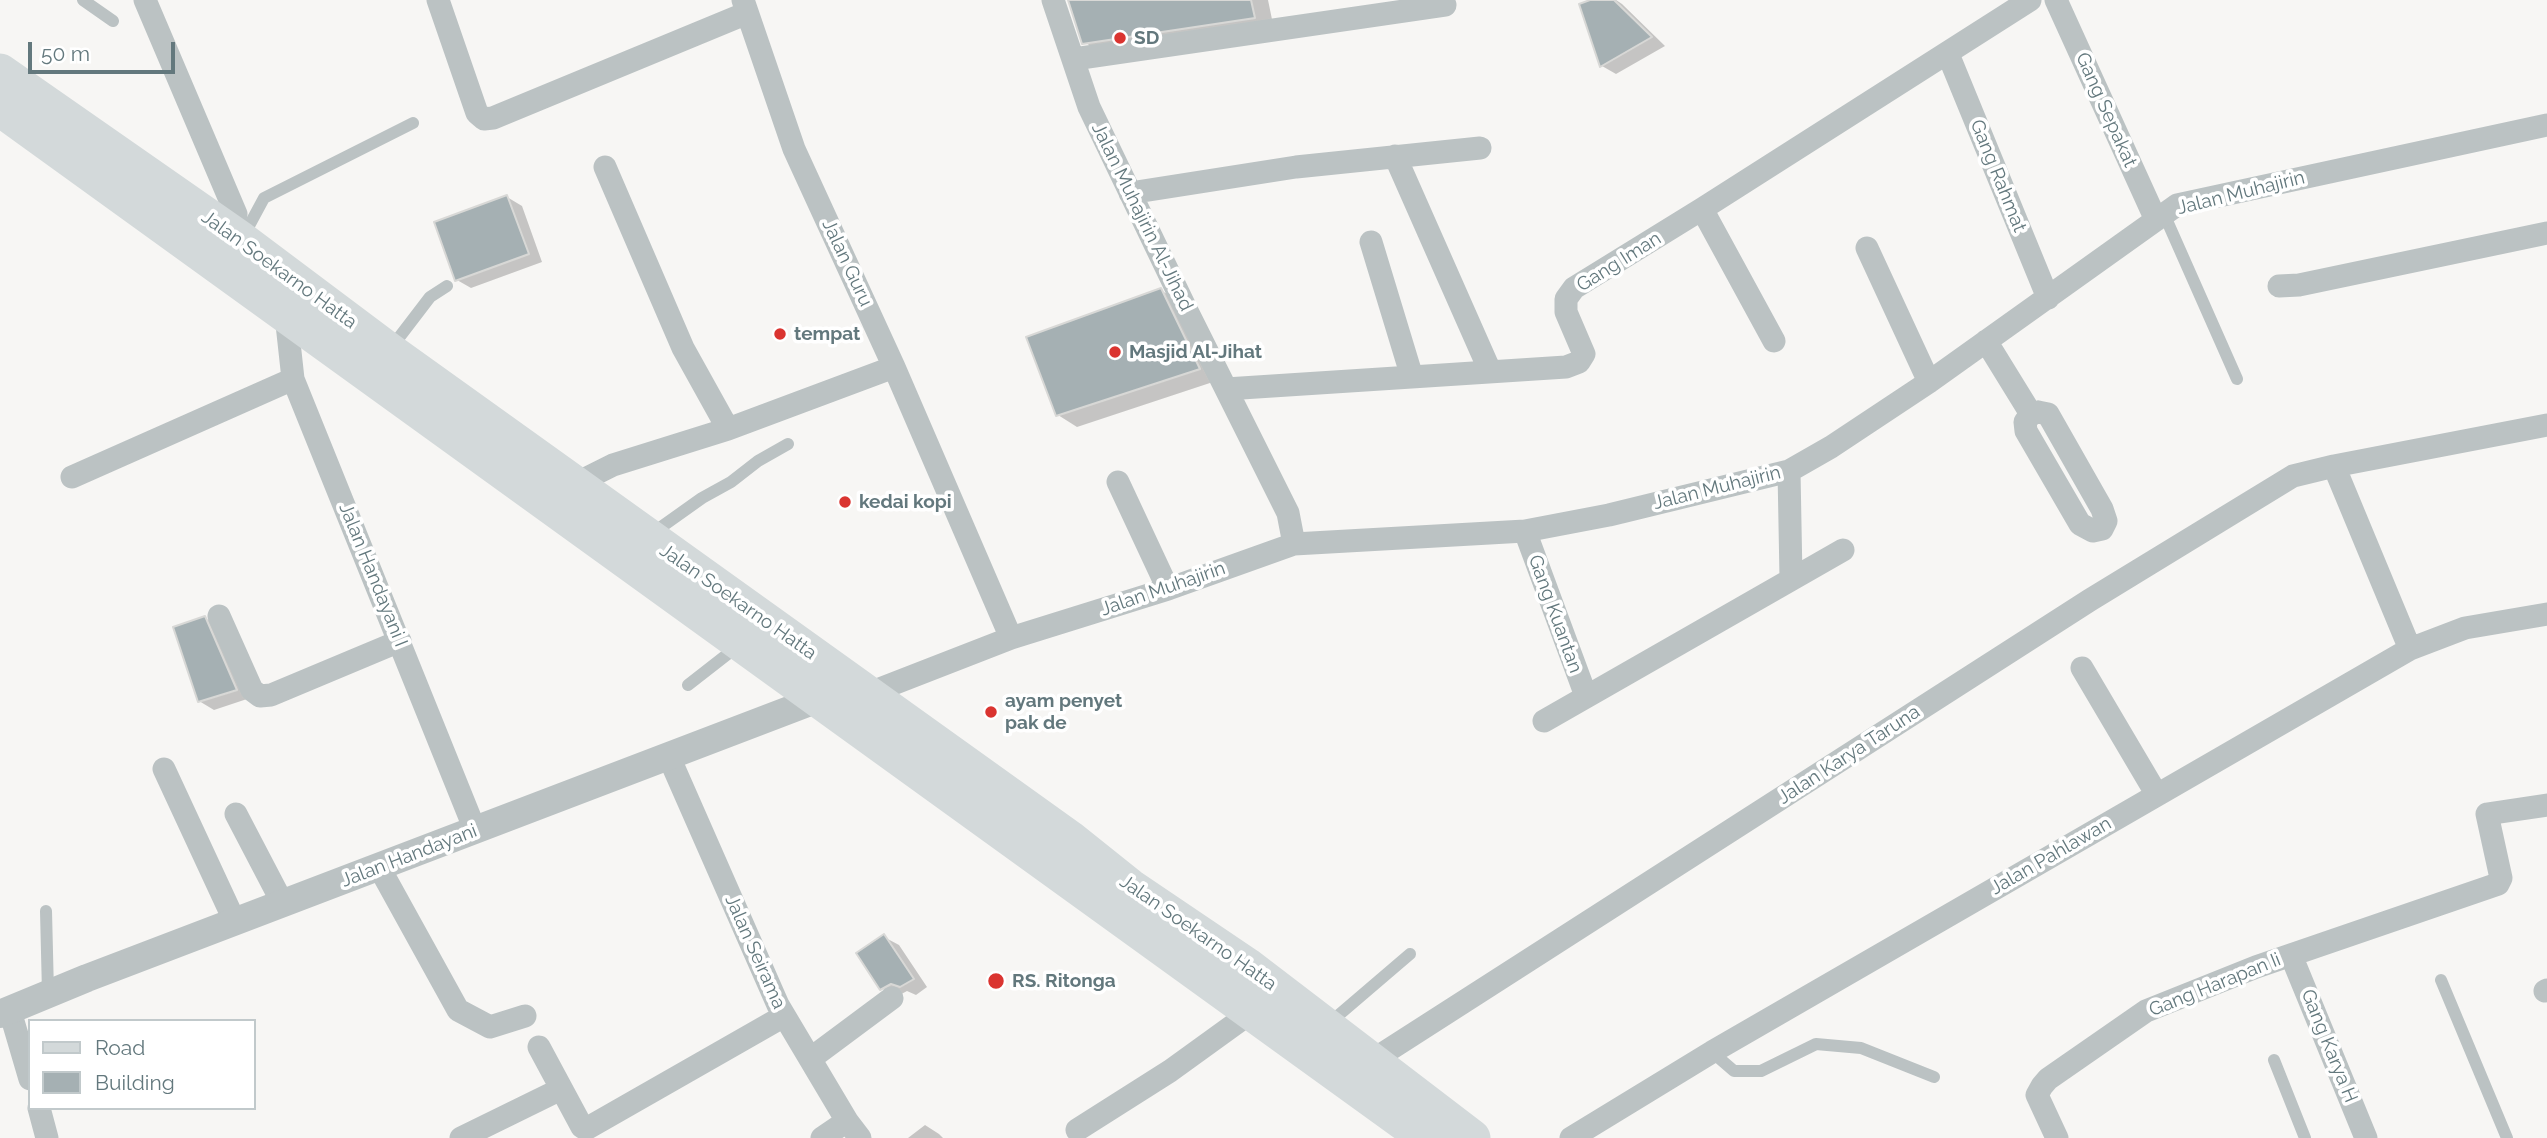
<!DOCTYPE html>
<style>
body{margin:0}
#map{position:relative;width:2547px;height:1138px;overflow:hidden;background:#f7f6f4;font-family:Raleway,sans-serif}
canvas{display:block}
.legend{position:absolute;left:28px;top:1019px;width:228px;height:91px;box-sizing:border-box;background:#fff;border:2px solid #c1c9cb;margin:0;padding:9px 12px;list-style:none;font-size:21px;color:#63787d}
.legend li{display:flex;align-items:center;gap:14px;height:35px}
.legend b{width:35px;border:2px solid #c1c9cb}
.scale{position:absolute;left:28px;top:42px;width:147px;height:32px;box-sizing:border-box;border:4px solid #63787d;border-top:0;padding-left:9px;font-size:21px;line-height:24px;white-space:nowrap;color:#63787d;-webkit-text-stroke:5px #fff;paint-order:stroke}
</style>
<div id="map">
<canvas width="2547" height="1138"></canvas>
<ul class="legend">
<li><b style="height:9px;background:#d3d9da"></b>Road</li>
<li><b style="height:19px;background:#a5b0b3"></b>Building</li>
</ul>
<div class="scale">50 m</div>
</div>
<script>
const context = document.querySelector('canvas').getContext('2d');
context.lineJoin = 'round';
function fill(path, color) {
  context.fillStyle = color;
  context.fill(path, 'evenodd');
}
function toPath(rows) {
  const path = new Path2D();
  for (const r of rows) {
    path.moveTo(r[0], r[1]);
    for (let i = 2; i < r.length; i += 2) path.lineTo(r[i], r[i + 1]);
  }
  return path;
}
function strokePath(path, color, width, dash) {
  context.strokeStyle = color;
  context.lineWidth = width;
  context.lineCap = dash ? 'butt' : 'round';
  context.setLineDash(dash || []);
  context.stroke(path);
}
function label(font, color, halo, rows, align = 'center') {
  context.font = font + ' Raleway,sans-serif';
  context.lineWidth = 7;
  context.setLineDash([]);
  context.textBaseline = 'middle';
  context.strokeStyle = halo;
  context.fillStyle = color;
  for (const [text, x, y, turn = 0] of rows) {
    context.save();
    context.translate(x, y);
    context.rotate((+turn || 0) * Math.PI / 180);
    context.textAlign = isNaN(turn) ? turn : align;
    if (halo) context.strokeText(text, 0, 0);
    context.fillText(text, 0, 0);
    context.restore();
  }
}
fill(toPath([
 [1070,0,1268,0,1274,29,1104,54,1084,42],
 [1595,0,1616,0,1622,4,1665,46,1616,74,1602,66],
 [507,197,522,206,542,262,471,288,457,280],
 [1160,290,1180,301,1219,380,1077,427,1058,415],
 [205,618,220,627,250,698,214,710,199,701],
 [884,937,899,945,927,987,916,995,907,991,896,997,881,988],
 [925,1125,939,1134,943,1138,908,1138]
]), '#0003');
const building = toPath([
 [1068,0,1251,0,1255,18,1082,44,1068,0],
 [1590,0,1614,0,1652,37,1600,67,1579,4,1590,0],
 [507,195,529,254,455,281,434,222,507,195],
 [1161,288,1200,369,1056,416,1026,337,1161,288],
 [205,616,237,690,198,702,173,627,205,616],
 [884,934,914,979,900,987,891,984,880,990,856,953,884,934]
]);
fill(building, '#a5b0b3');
strokePath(building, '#d8d8d6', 2);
strokePath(toPath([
 [83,0,113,21],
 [2164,214,2237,379],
 [243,237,264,198,413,123],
 [391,348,430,297,447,286],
 [650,535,702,498,731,482,758,461,788,444],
 [688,685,738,646],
 [46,911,48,993],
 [2441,980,2507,1138],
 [1327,1025,1410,954],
 [1712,1052,1734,1071,1761,1071,1816,1044,1861,1048,1934,1077],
 [2274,1060,2305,1138]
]), '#bbc2c3', 12);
strokePath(toPath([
 [145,0,236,214,232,235],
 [438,0,477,113,484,119,493,118,747,13],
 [743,0,794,149,894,367,1011,638],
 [1053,0,1089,107,1188,313,1288,513,1294,544],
 [2056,0,2156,220],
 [1948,54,2048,298],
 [1074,59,1445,5],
 [1395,156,1490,371],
 [605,167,683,348,728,429],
 [1130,193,1296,167,1480,148],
 [1702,209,1774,341],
 [1371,242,1412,377],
 [1867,248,1929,382],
 [2279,286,2299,285,2547,233],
 [286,315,293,379,475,830],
 [1986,341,2031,414],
 [1226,389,1566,367,1579,362,1584,354,1566,312,1566,299,1574,288,1702,209,2030,0],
 [2038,412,2048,414,2102,509,2106,521,2102,529,2093,531,2080,524,2026,431,2025,422,2031,414,2038,412],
 [1789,471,1791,578],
 [72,477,293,379],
 [1118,482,1168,589],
 [575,484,613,465,728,429,894,367],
 [1525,531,1586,696],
 [219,616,252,690,260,696,271,695,400,641],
 [2410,649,2334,466,2547,425],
 [2082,668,2157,795],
 [867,694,1011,638,1168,589,1294,544,1525,531,1609,515,1789,471,1831,447,1929,382,2177,205,2547,125],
 [1544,721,1843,550],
 [669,757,778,1005,847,1121,860,1138],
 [164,769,235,922],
 [236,814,283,904],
 [379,867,458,1010,490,1027,525,1016],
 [2291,955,2366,1138],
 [2545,991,2547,990],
 [10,1011,30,1079],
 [539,1047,582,1127,586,1129,784,1016],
 [810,1059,892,998],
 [1373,1060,2090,600,2293,476,2334,466],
 [39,1108,47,1138],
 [1077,1130,1170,1071,1253,1011],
 [461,1138,561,1089],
 [822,1138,847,1121],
 [1571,1138,1712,1052,2410,649,2465,628,2547,614],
 [2057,1138,2037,1095,2042,1086,2048,1079,2146,1011,2256,967,2498,884,2501,878,2487,814,2547,805]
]), '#bbc2c3', 23);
strokePath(toPath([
 [0,1014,87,978,818,699]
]), '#bbc2c3', 28);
strokePath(toPath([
 [0,72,241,240,389,351,1070,839,1130,887,1247,966,1472,1138],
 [0,108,1426,1138]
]), '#d3d9da', 37);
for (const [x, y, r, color] of [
 [1120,38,7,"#da3430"],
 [780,334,7,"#da3430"],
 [1115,352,7,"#da3430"],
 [845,502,7,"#da3430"],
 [991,712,7,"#da3430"],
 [996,981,9,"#da3430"]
]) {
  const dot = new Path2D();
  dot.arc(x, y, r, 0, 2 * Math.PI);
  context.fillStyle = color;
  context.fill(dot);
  strokePath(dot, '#fff', 2.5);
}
label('bold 19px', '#63787d', '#fff', [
 ["SD",1134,38],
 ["tempat",794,334],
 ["Masjid Al-Jihat",1129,352],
 ["kedai kopi",859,502],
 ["ayam penyet",1005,701],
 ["pak de",1005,723],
 ["RS. Ritonga",1012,981]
], 'left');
label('19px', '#63787d', '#fff', [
 ["Gang Sepakat",2106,110,66],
 ["Gang Rahmat",1998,176,68],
 ["Jalan Muhajirin",2241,193,-14],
 ["Jalan Muhajirin Al-Jihad",1142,217,64],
 ["Gang Iman",1619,262,-32],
 ["Jalan Guru",847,263,65],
 ["Jalan Soekarno Hatta",279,270,36],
 ["Jalan Muhajirin",1717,488,-14],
 ["Jalan Handayani I",373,575,68],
 ["Jalan Muhajirin",1163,589,-19],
 ["Jalan Soekarno Hatta",738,602,35],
 ["Gang Kuantan",1555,614,70],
 ["Jalan Karya Taruna",1849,755,-33],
 ["Jalan Handayani",409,856,-21],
 ["Jalan Pahlawan",2051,856,-30],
 ["Jalan Soekarno Hatta",1198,933,35],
 ["Jalan Seirama",755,952,66],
 ["Gang Harapan Ii",2215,985,-22],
 ["Gang Karya H",2329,1046,68]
]);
</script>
